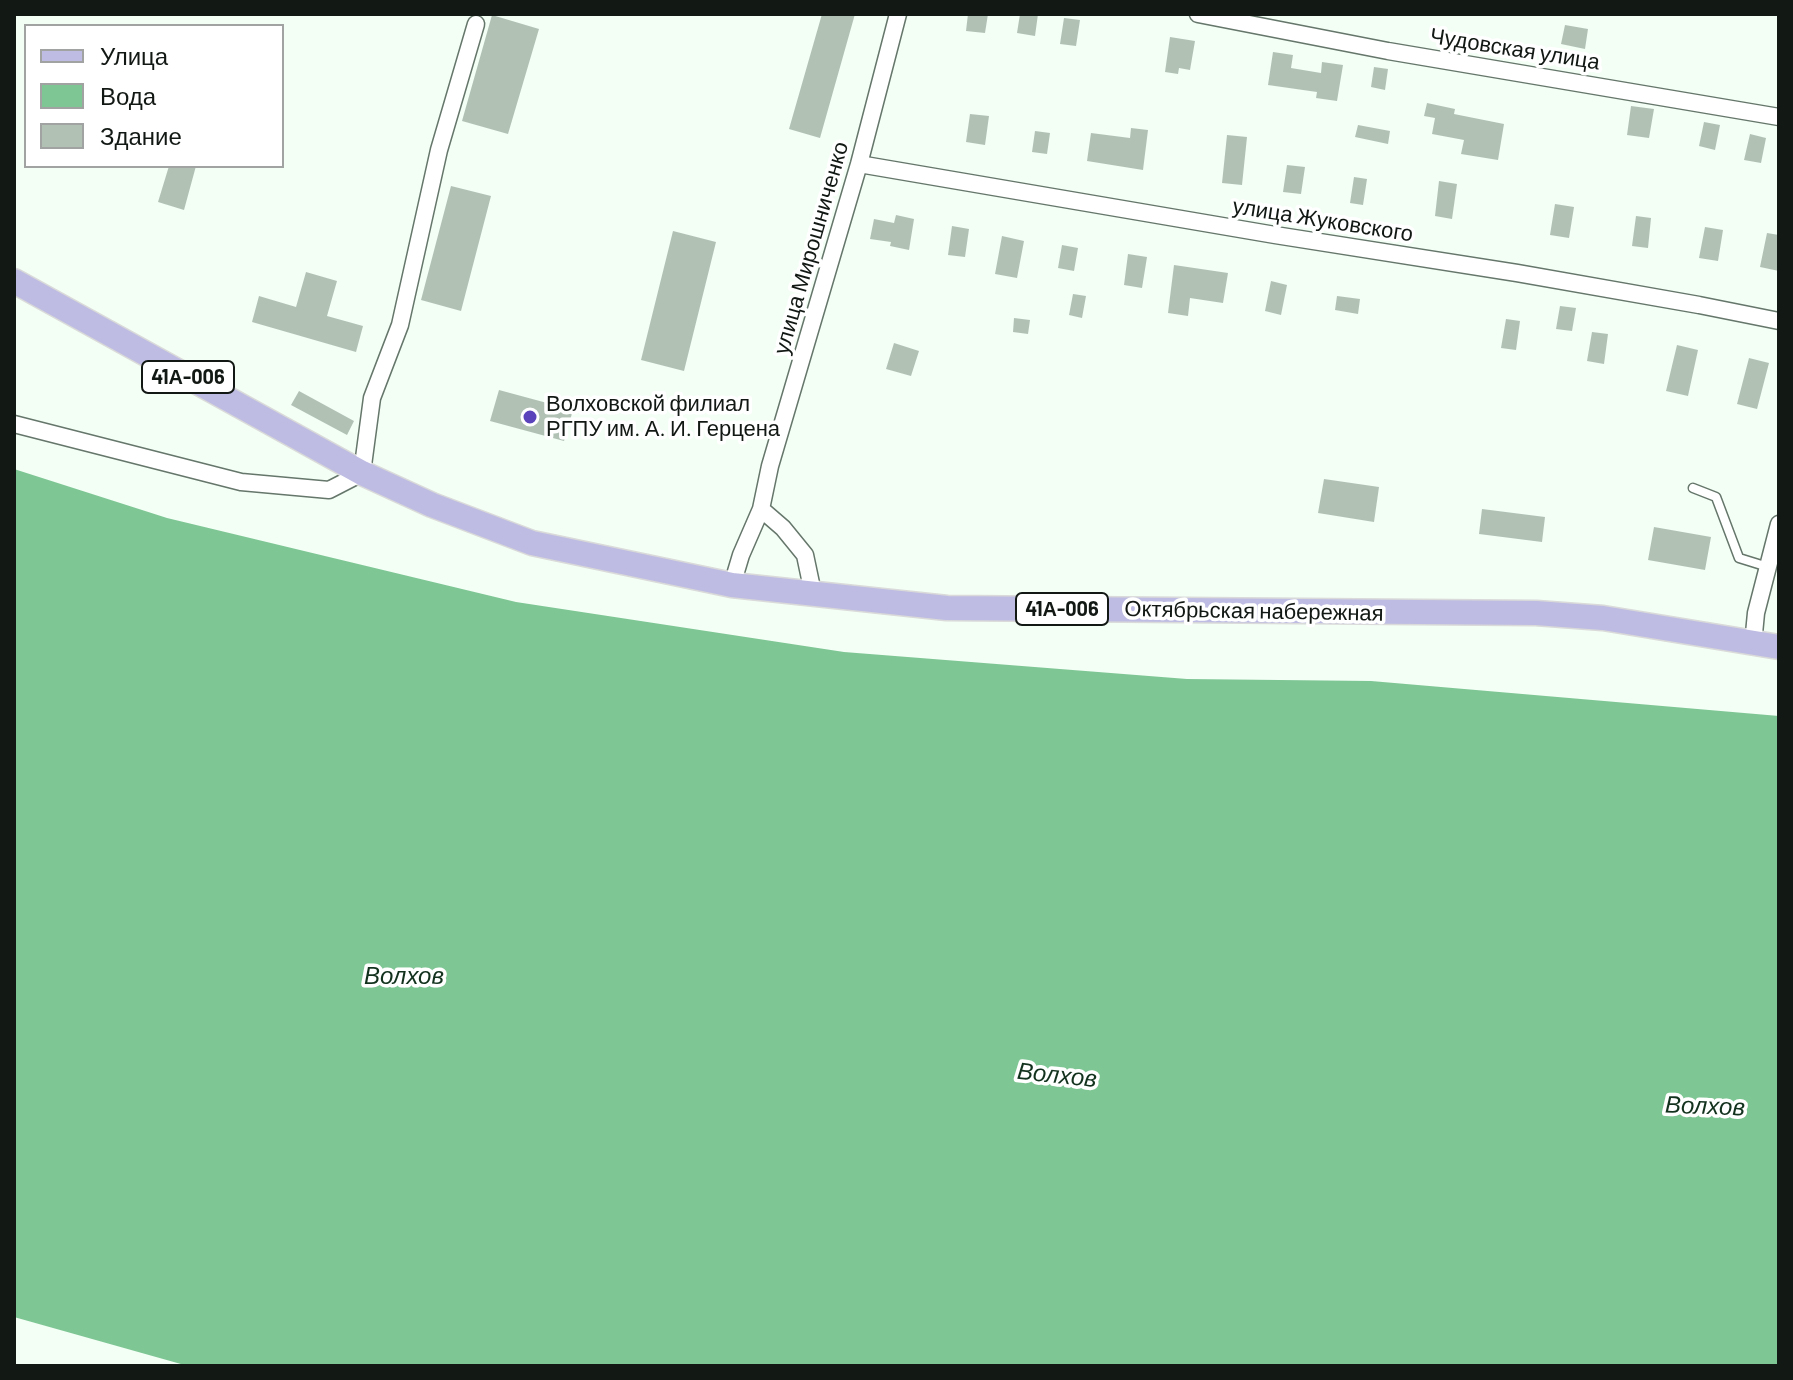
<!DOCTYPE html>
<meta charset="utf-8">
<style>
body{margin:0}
#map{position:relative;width:1793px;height:1380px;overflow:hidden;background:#f3fef5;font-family:Barlow,sans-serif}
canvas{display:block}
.frame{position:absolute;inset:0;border:16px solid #121814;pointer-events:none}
.legend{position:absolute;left:24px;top:24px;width:260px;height:144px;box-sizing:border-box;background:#fff;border:2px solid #a0a3a1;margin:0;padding:10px 14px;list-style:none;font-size:24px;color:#121814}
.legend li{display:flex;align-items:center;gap:16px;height:40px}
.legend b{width:40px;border:2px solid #a0a3a1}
</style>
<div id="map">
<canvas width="1793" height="1380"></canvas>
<div class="frame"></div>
<ul class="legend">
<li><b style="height:10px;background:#bebce2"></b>Улица</li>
<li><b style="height:22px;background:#7ec694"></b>Вода</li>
<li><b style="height:22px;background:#b1c2b5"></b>Здание</li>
</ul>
</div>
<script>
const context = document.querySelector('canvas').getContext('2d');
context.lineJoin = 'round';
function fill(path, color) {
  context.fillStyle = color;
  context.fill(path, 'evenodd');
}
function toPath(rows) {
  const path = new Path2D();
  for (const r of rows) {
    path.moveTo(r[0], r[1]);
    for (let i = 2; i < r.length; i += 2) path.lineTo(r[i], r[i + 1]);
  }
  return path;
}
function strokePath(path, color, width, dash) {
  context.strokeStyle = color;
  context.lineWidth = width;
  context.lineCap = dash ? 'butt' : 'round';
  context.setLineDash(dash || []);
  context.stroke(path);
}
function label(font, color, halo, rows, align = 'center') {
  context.font = font + ' Barlow,sans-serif';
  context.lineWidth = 7;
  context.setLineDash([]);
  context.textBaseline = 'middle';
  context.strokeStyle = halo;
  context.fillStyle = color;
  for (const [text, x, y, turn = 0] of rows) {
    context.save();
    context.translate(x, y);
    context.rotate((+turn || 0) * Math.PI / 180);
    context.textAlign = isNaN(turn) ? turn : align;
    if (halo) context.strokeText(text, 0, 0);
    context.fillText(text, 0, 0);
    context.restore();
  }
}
fill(toPath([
 [14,469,167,518,516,602,844,652,1187,679,1371,681,1779,716,1779,1366,188,1366,14,1317]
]), '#7ec694');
fill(toPath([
 [822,14,855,14,820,138,789,129],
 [968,14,988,14,985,33,966,31],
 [1020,14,1038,14,1035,36,1017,33],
 [492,15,539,29,508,134,462,121],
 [1064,18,1080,20,1076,46,1060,44],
 [1565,25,1588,29,1585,49,1561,44],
 [1170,37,1195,41,1190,70,1179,68,1178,74,1165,72],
 [1273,52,1293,55,1291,68,1321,73,1322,62,1343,65,1337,101,1316,98,1317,92,1268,85],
 [1374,67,1388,69,1385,90,1371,87],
 [1427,103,1455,109,1454,114,1504,124,1498,160,1461,154,1464,140,1432,134,1435,118,1424,116],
 [1631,106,1654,109,1649,138,1627,135],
 [970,114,989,116,985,145,966,142],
 [1704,122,1720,125,1715,150,1699,146],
 [1358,125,1390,131,1388,144,1355,137],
 [1131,128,1148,130,1143,170,1087,161,1091,133,1130,138],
 [1035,131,1050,133,1047,154,1032,152],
 [1750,134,1766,138,1761,163,1744,160],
 [1227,135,1247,137,1242,185,1222,183],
 [1287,165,1305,167,1301,194,1283,192],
 [169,166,196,166,184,210,158,202],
 [1354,177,1367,179,1363,205,1350,203],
 [1439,181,1457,184,1452,219,1435,216],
 [451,186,491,196,461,311,421,300],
 [1555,204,1574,207,1569,238,1550,235],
 [896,215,914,219,909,250,890,246,891,242,870,239,874,219,894,223],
 [1636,216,1651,218,1648,248,1632,246],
 [952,226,969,229,965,257,948,255],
 [1705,227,1723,230,1718,261,1699,258],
 [673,231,716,242,684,371,641,360],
 [1767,233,1779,235,1779,271,1760,267],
 [1002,236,1024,241,1017,278,995,274],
 [1062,245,1078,248,1074,271,1058,268],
 [1128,254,1147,257,1142,288,1124,285],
 [1174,265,1228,273,1223,303,1190,298,1188,316,1168,313],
 [306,272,337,281,327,316,363,326,356,352,252,322,259,296,296,307],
 [1271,281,1287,285,1281,315,1265,311],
 [1073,294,1086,296,1082,318,1069,315],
 [1337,296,1360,299,1358,314,1335,310],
 [1560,306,1576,308,1572,331,1556,329],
 [1014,318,1030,320,1028,334,1013,332],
 [1506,319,1520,321,1516,350,1501,348],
 [1592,332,1608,334,1604,364,1587,361],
 [894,343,919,351,911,376,886,369],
 [1677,345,1698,350,1688,396,1666,391],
 [1749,358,1769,363,1757,409,1737,404],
 [499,390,573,410,564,441,490,421],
 [299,391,354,421,347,435,291,405],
 [1324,479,1379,487,1374,522,1318,513],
 [1482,509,1545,517,1542,542,1479,534],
 [1654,527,1711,537,1705,570,1648,560]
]), '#b1c2b5');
const lane = toPath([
 [1693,488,1716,497,1739,558,1768,567]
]);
const street = toPath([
 [1198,14,1388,51,1779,117],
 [859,164,1275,235,1517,273,1699,305,1779,321],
 [14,424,241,482,329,490,362,473,372,398,400,325,439,150,476,24],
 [761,509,783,528,805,555,813,593],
 [732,585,741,555,761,509,770,466,859,164,898,14],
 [1753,644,1756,613,1779,524]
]);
const primary = toPath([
 [14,281,362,473,432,505,532,543,732,585,947,608,1536,613,1603,618,1779,647]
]);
strokePath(lane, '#65766a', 11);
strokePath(street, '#65766a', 19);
strokePath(primary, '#d9dad9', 27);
strokePath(lane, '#fff', 8);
strokePath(street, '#fff', 16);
strokePath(primary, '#bebce2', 24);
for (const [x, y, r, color] of [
 [530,417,8,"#5b43bb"]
]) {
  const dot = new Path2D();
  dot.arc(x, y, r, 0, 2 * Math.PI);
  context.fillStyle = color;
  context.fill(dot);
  strokePath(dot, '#fff', 3);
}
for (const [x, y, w] of [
 [188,377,92],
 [1062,609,92]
]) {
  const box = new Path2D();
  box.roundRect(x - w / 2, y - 16, w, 32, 6);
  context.fillStyle = '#fff';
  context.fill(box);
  strokePath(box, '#121814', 2);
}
label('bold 20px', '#121814', null, [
 ["41А-006",188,377],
 ["41А-006",1062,609]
]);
label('22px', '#121814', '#fff', [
 ["Чудовская улица",1515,49,9],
 ["улица Жуковского",1323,220,9],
 ["улица Мирошниченко",811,248,-74],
 ["Октябрьская набережная",1254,611,1]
]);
label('22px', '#121814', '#fff', [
 ["Волховской филиал",546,404],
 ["РГПУ им. А. И. Герцена",546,429]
], 'left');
label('italic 24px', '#13321e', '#fff', [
 ["Волхов",404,976],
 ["Волхов",1057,1075,6],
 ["Волхов",1705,1106,2]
]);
</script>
